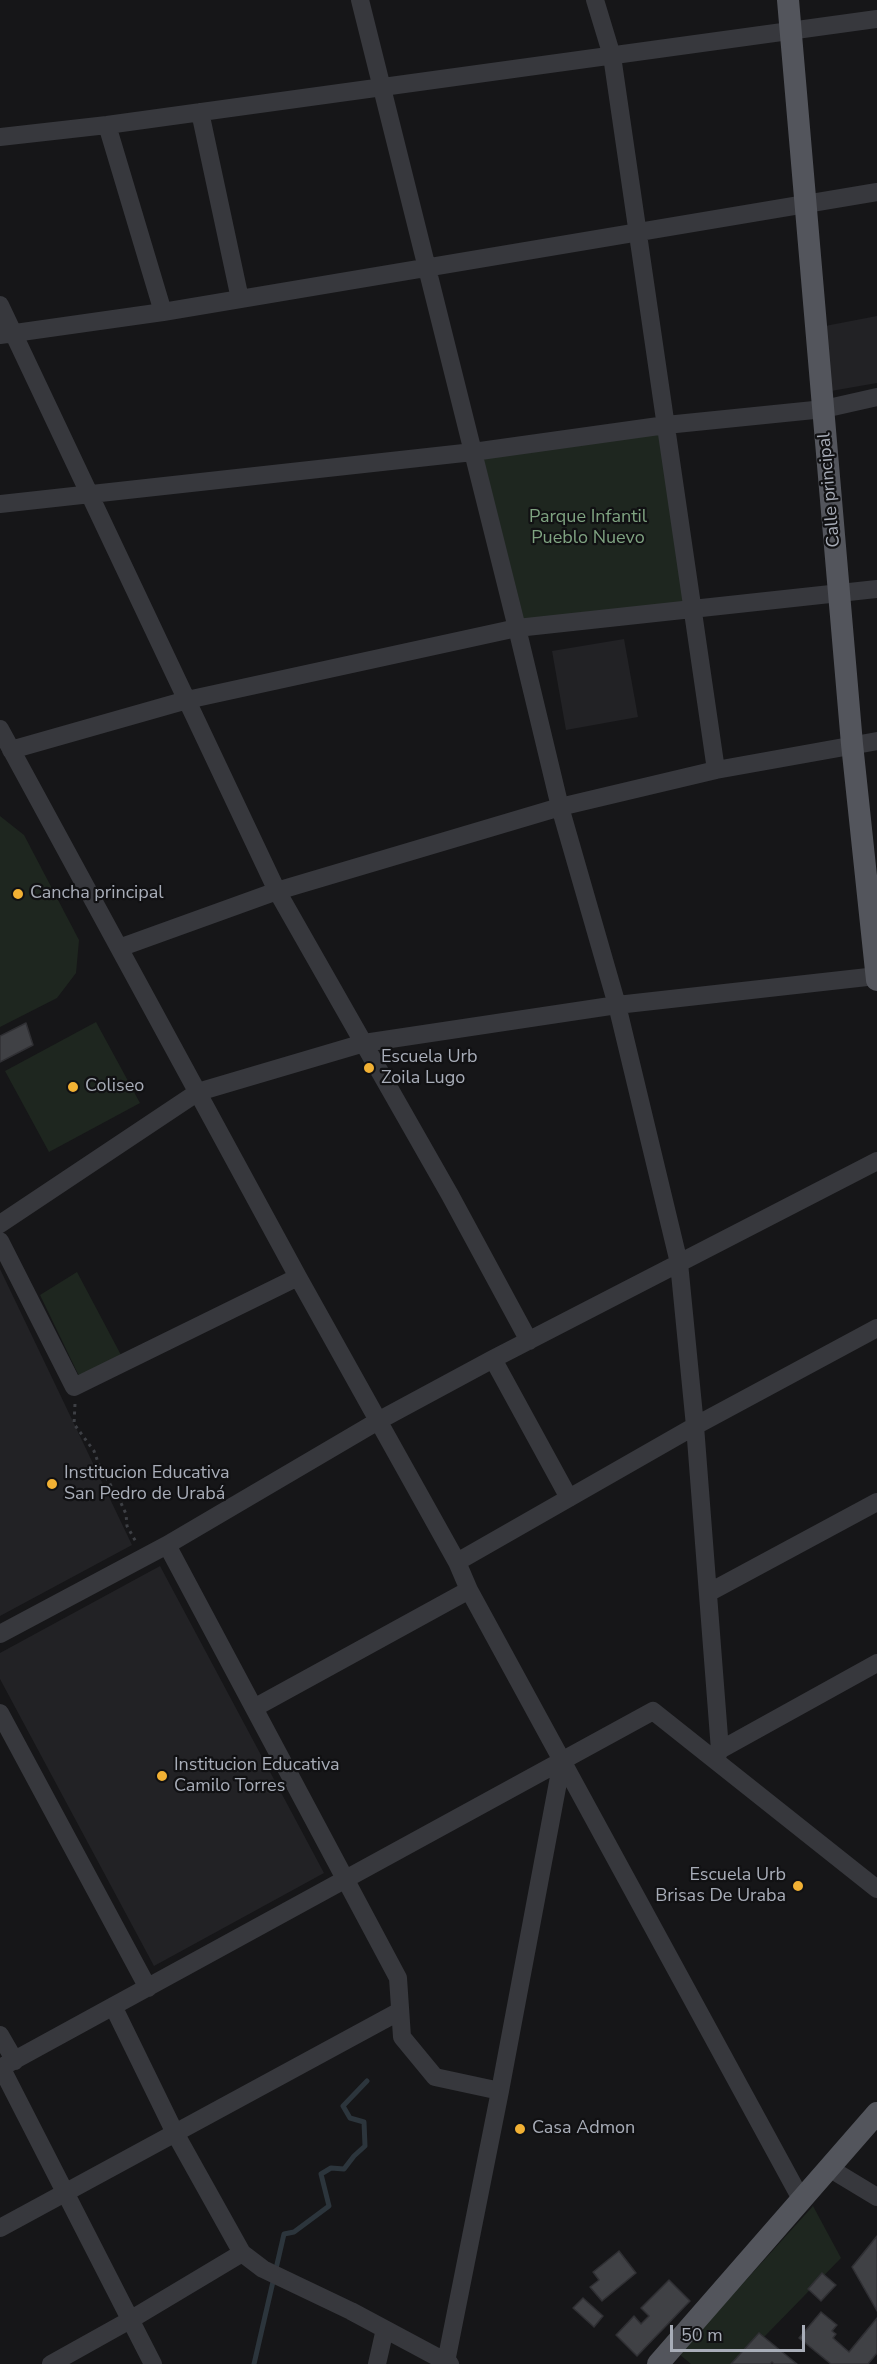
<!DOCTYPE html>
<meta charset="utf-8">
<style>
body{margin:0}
#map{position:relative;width:877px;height:2364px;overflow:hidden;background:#161618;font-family:"Nunito Sans",sans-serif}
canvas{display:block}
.scale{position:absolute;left:670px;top:2325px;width:135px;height:27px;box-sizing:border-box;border:3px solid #a8adb8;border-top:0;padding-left:8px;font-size:18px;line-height:21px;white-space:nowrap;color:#a8adb8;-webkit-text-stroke:4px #111113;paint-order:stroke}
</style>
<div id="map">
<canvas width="877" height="2364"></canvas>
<div class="scale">50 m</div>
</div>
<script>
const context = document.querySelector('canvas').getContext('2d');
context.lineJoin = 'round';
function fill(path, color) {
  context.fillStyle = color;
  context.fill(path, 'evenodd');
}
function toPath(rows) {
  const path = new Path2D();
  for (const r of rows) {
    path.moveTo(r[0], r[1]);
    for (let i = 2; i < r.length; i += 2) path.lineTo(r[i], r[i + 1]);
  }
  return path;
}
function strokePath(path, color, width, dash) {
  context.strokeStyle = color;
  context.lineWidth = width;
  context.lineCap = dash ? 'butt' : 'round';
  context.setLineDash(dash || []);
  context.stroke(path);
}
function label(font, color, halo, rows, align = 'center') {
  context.font = font + ' "Nunito Sans",sans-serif';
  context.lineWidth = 4.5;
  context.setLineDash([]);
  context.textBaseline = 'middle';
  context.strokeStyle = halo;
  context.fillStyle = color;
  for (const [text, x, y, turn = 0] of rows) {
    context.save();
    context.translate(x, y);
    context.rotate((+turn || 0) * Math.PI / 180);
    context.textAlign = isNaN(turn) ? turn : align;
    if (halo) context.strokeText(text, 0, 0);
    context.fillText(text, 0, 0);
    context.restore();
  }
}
fill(toPath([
 [877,316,877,383,831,391,825,326],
 [624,639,638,717,566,730,552,651],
 [0,1269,132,1545,0,1616],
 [160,1566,324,1873,154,1966,0,1679,0,1653]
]), '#222225');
fill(toPath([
 [666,425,693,609,517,628,473,452],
 [0,816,24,835,79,940,76,973,57,998,0,1027],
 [96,1022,140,1103,49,1152,5,1071],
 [77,1272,121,1355,80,1378,40,1295],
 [813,2206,841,2258,766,2335,735,2364,691,2364,679,2354]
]), '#1e261f');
strokePath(toPath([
 [254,2364,284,2234,294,2232,329,2206,321,2174,331,2168,344,2169,354,2156,365,2146,364,2122,350,2118,343,2106,367,2081]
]), '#2c353c', 5);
const building = toPath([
 [26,1023,33,1045,0,1062,0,1036,26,1023],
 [877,2236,877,2311,852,2267,877,2236],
 [619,2251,636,2273,602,2301,590,2287,599,2280,593,2272,619,2251],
 [822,2273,836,2285,821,2301,808,2289,822,2273],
 [669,2280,690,2301,637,2356,616,2335,634,2316,641,2324,649,2316,641,2308,669,2280],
 [583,2298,603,2316,594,2327,573,2308,583,2298],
 [821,2312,837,2325,832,2331,836,2334,833,2338,849,2352,877,2318,877,2353,868,2364,831,2364,799,2338,821,2312],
 [759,2333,797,2364,774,2364,772,2362,770,2364,731,2364,759,2333]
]);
fill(building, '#404145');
strokePath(building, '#303034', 1.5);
strokePath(toPath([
 [75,1404,74,1424,94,1451,99,1465,121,1503,126,1514,127,1526,136,1542]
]), '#3d3f44', 3, [3, 4.5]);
strokePath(toPath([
 [360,0,517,628,560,807,617,1005,679,1263,695,1426,720,1750,715,1760],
 [595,0,612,56,716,770],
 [200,112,240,299],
 [107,125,163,312],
 [0,137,107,125,877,19],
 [0,305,277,891,450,1195,529,1341],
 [0,335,163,312,877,192],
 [0,504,473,452,666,425,824,409,877,397],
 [0,729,298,1277,457,1562,469,1590,801,2199],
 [11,750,187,700,517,628,877,589],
 [119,948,277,891,560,807,716,770,877,741],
 [0,1224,198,1092,364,1043,617,1005,877,976],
 [0,1241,74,1387,298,1277],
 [493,1359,569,1498],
 [167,1545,398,1978,402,2037,435,2077,500,2091],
 [457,1562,695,1426,877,1328],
 [708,1593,877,1502],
 [0,1634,167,1545,378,1421,493,1359,877,1161],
 [254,1708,469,1590],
 [0,1713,148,1988],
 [720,1750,877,1663],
 [113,2006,175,2133,242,2253,263,2269,351,2311,450,2364],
 [0,2035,15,2061],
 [1,2067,153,2364],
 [0,2068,653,1711,877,1889],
 [829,2168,877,2197],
 [0,2228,400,2011],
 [446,2362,500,2091,562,1761],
 [51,2364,130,2320,242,2253],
 [377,2364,385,2329]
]), '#37383d', 18);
strokePath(toPath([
 [788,0,852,744,877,980],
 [658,2364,877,2113]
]), '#53555c', 22);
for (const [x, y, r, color] of [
 [18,894,6,"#f2b134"],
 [369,1068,6,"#f2b134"],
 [73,1087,6,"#f2b134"],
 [52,1484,6,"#f2b134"],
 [162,1776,6,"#f2b134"],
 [798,1886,6,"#f2b134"],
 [520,2129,6,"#f2b134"]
]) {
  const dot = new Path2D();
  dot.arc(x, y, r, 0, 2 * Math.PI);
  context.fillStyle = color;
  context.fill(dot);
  strokePath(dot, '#111113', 2);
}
label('18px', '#a8adb8', '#111113', [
 ["Calle principal",830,490,-95]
]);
label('18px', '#7fa381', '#111113', [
 ["Parque Infantil",588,518],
 ["Pueblo Nuevo",588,539]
]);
label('18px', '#a8adb8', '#111113', [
 ["Cancha principal",30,894],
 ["Escuela Urb",381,1058],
 ["Zoila Lugo",381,1079],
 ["Coliseo",85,1087],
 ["Institucion Educativa",64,1474],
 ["San Pedro de Urabá",64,1495],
 ["Institucion Educativa",174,1766],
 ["Camilo Torres",174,1787],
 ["Escuela Urb",786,1876,"right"],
 ["Brisas De Uraba",786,1897,"right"],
 ["Casa Admon",532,2129]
], 'left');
</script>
